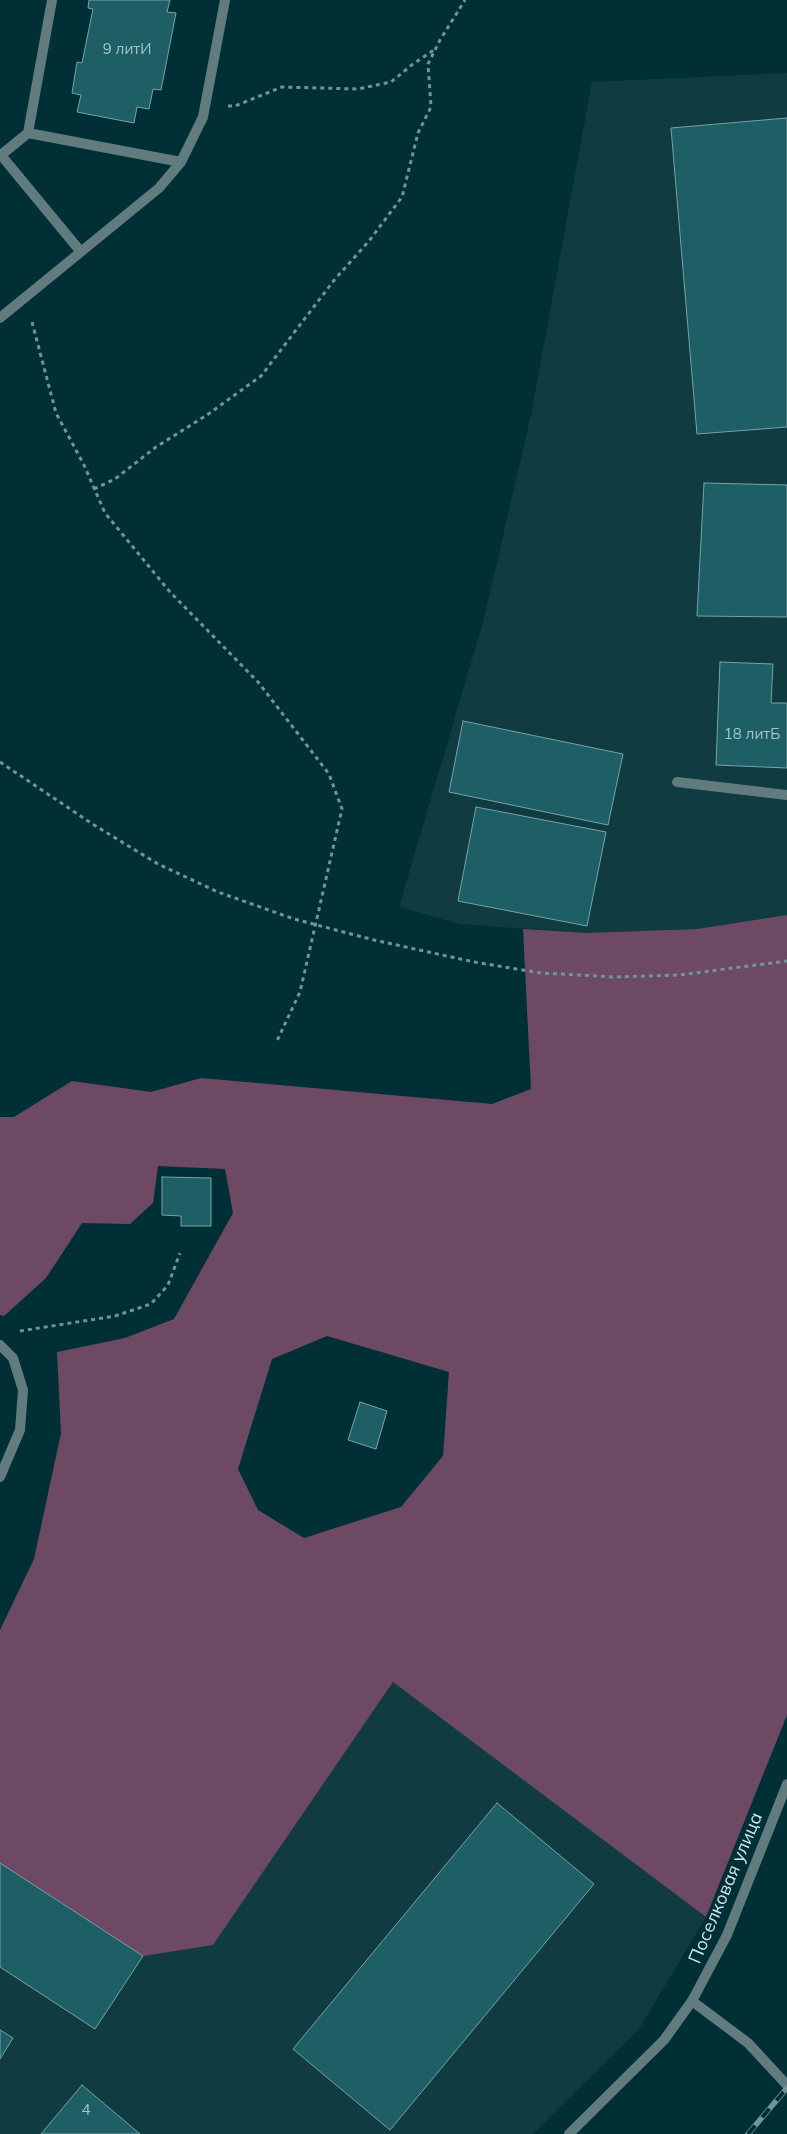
<!DOCTYPE html>
<meta charset="utf-8">
<style>
body{margin:0}
canvas{display:block;background:#003036}
</style>
<canvas width="787" height="2134"></canvas>
<script>
const context = document.querySelector('canvas').getContext('2d');
context.lineJoin = 'round';
function fill(path, color) {
  context.fillStyle = color;
  context.fill(path, 'evenodd');
}
function toPath(rows) {
  const path = new Path2D();
  for (const r of rows) {
    path.moveTo(r[0], r[1]);
    for (let i = 2; i < r.length; i += 2) path.lineTo(r[i], r[i + 1]);
  }
  return path;
}
function strokePath(path, color, width, dash) {
  context.strokeStyle = color;
  context.lineWidth = width;
  context.lineCap = dash ? 'butt' : 'round';
  context.setLineDash(dash || []);
  context.stroke(path);
}
function label(font, color, halo, rows, align = 'center') {
  context.font = font + ' Mulish,sans-serif';
  context.lineWidth = 4;
  context.setLineDash([]);
  context.textBaseline = 'middle';
  context.strokeStyle = halo;
  context.fillStyle = color;
  for (const [text, x, y, turn = 0] of rows) {
    context.save();
    context.translate(x, y);
    context.rotate((+turn || 0) * Math.PI / 180);
    context.textAlign = isNaN(turn) ? turn : align;
    if (halo) context.strokeText(text, 0, 0);
    context.fillText(text, 0, 0);
    context.restore();
  }
}
fill(toPath([
 [787,73,787,915,697,929,586,933,460,924,399,907,484,619,531,415,592,82],
 [393,1682,706,1917,639,2029,533,2134,0,2134,0,1863,213,1945]
]), '#103c41');
fill(toPath([
 [787,915,787,1715,706,1917,393,1682,213,1945,143,1956,0,1863,0,1630,34,1559,61,1433,57,1352,125,1338,174,1319,233,1213,225,1169,158,1166,153,1203,130,1224,82,1223,46,1278,4,1316,0,1315,0,1117,14,1117,72,1081,151,1092,201,1078,492,1104,531,1089,523,929,586,933,697,929],
 [327,1336,449,1372,443,1456,401,1507,304,1538,258,1510,238,1469,272,1359]
]), '#6e4964');
const building = toPath([
 [89,0,170,0,167,12,176,13,161,90,153,89,149,109,137,107,134,123,77,112,81,95,72,93,77,62,82,63,93,9,88,8,89,0],
 [787,118,787,427,697,434,671,128,787,118],
 [704,483,787,485,787,617,697,616,704,483],
 [720,662,773,664,771,703,787,703,787,768,716,765,720,662],
 [463,721,623,754,608,825,449,792,463,721],
 [476,807,606,832,587,926,458,901,476,807],
 [162,1177,211,1178,211,1226,181,1226,181,1216,162,1215,162,1177],
 [360,1402,387,1411,376,1449,348,1440,360,1402],
 [497,1803,594,1884,390,2130,293,2049,497,1803],
 [0,1863,143,1956,95,2029,0,1967,0,1863],
 [0,2030,13,2038,0,2059,0,2030],
 [82,2085,140,2134,41,2134,82,2085]
]);
fill(building, '#1e5e65');
strokePath(building, '#76a3a9', 1);
strokePath(toPath([
 [228,106,235,106,282,87,358,89,391,82,413,64,434,50],
 [32,322,56,413,84,465,105,513,170,592,258,682,329,774,342,809,300,992,276,1043],
 [94,489,115,479,156,447,207,415,261,376,335,279,369,241,402,197,418,133,431,107,428,64,440,40,465,0],
 [0,762,94,825,158,864,218,892,294,919,374,940,474,962,541,973,615,977,679,975,787,961],
 [20,1331,115,1316,151,1304,168,1285,180,1253]
]), '#719498', 3, [4, 4]);
strokePath(toPath([
 [28,133,181,162],
 [0,154,81,252],
 [1,155,28,133,52,0],
 [0,318,159,188,181,162,203,117,225,0],
 [677,782,787,795],
 [0,1345,13,1358,23,1390,20,1430,0,1477],
 [692,2001,748,2043,787,2085]
]), '#627b7e', 10);
strokePath(toPath([
 [569,2134,664,2040,692,2001,727,1935,787,1784]
]), '#627b7e', 10);
const rail = toPath([
 [748,2134,787,2088]
]);
strokePath(rail, '#729499', 5.5);
strokePath(rail, '#003036', 4, [11]);
label('15px', '#a4c5c9', null, [
 ["9 литИ",127,49],
 ["18 литБ",752,734],
 ["4",86,2110]
]);
label('18px', '#d0e7ea', '#003036', [
 ["Поселковая улица",726,1888,-67]
]);
</script>
